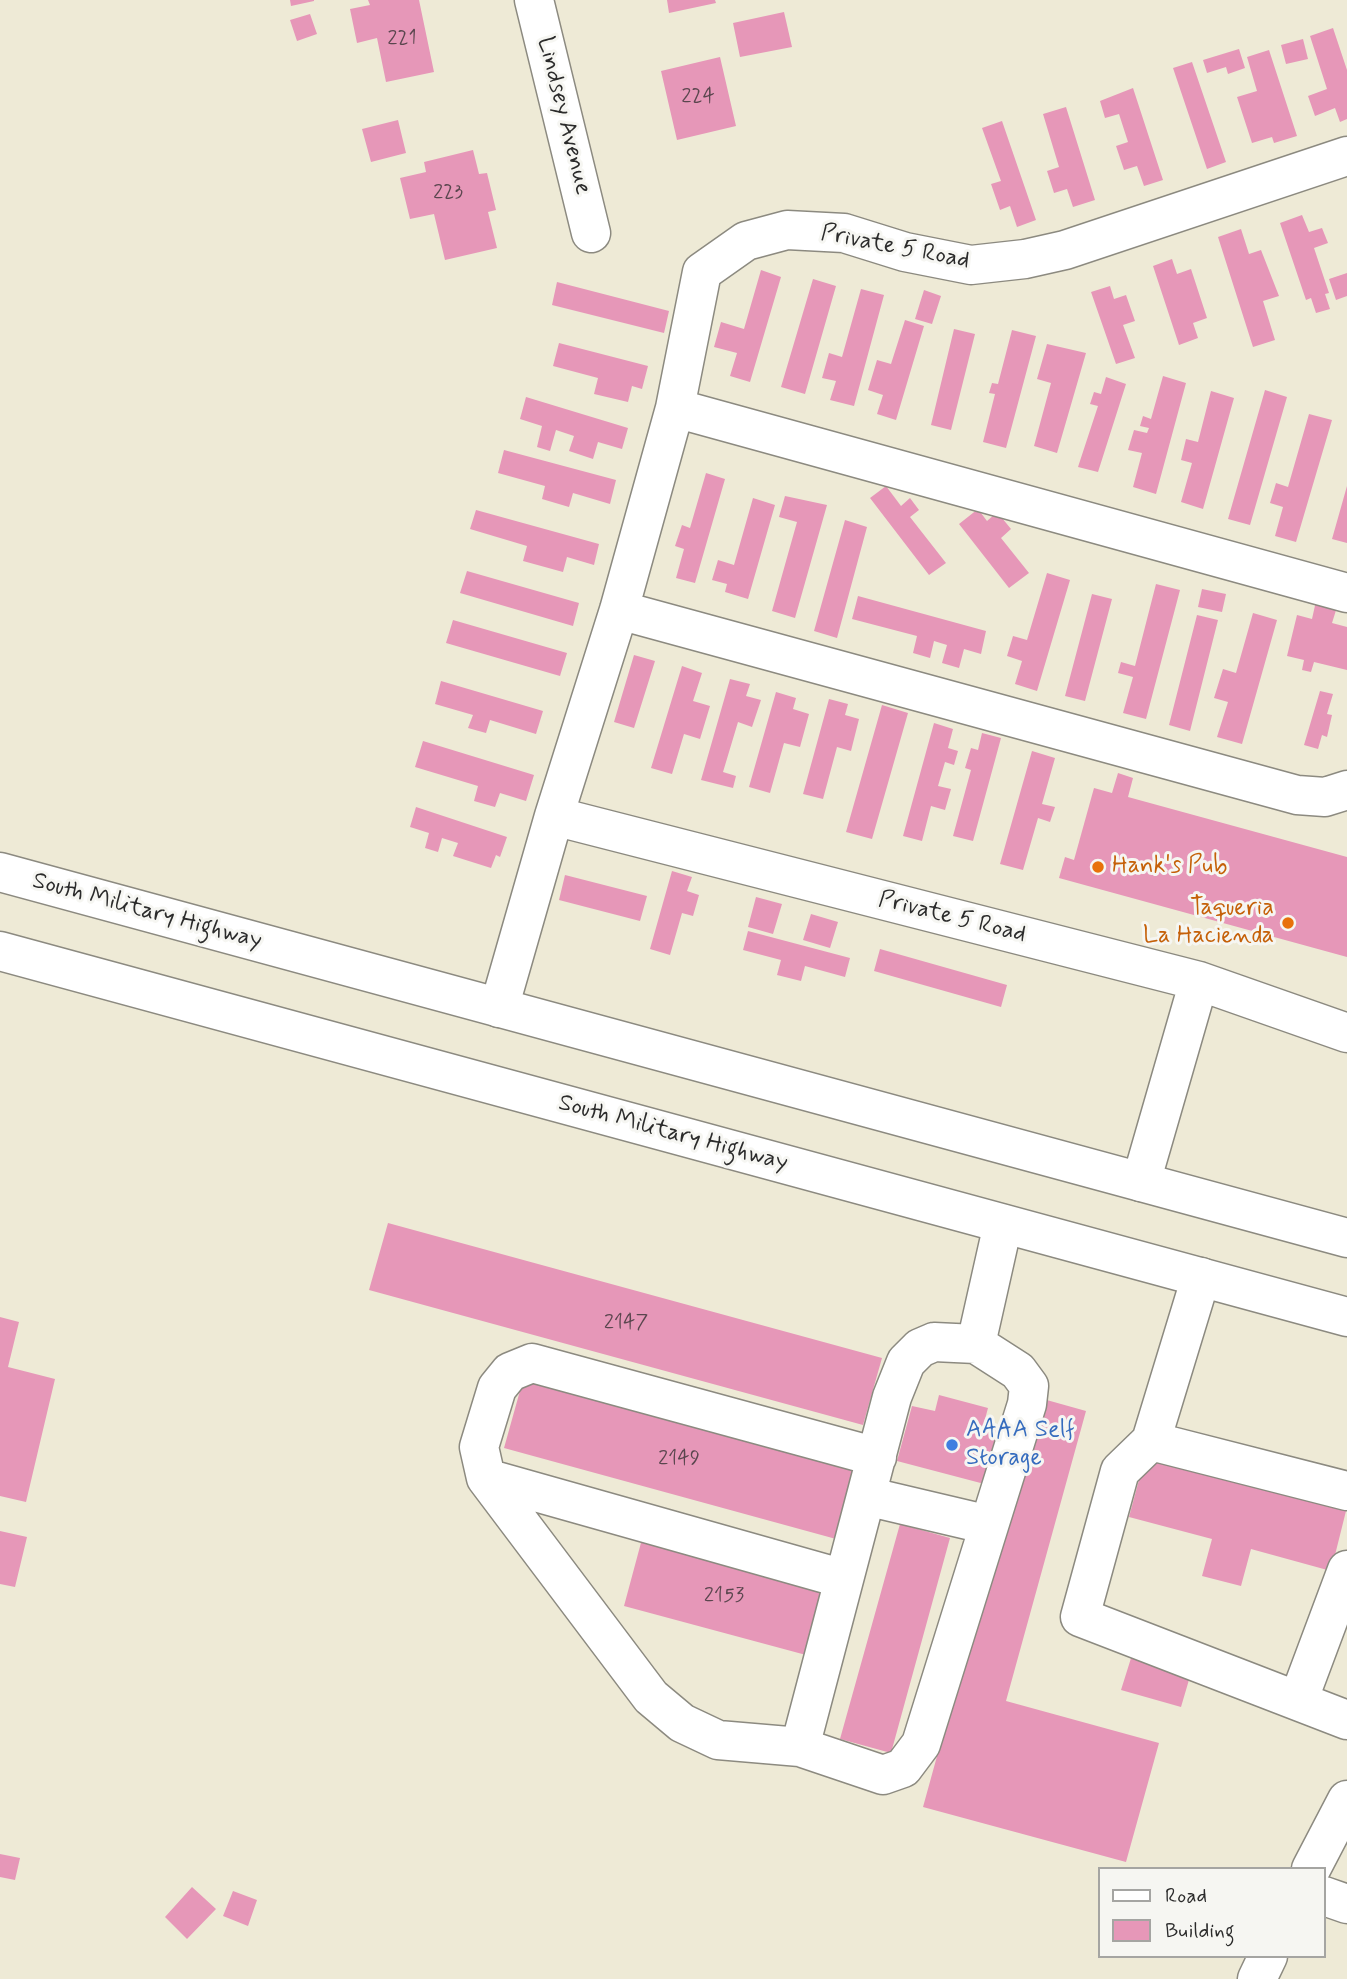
<!DOCTYPE html>
<style>
body{margin:0}
#map{position:relative;width:1347px;height:1979px;overflow:hidden;background:#eeead6;font-family:Mynerve,sans-serif}
canvas{display:block}
.legend{position:absolute;left:1098px;top:1867px;width:228px;height:91px;box-sizing:border-box;background:#f6f6f2;border:2px solid #a5a5a2;margin:0;padding:9px 12px;list-style:none;font-size:21px;color:#2b2b2b}
.legend li{display:flex;align-items:center;gap:14px;height:35px}
.legend b{width:35px;border:2px solid #a5a5a2}
</style>
<div id="map">
<canvas width="1347" height="1979"></canvas>
<ul class="legend">
<li><b style="height:9px;background:#fff"></b>Road</li>
<li><b style="height:19px;background:#e697b8"></b>Building</li>
</ul>
</div>
<script>
const context = document.querySelector('canvas').getContext('2d');
context.lineJoin = 'round';
function fill(path, color) {
  context.fillStyle = color;
  context.fill(path, 'evenodd');
}
function toPath(rows) {
  const path = new Path2D();
  for (const r of rows) {
    path.moveTo(r[0], r[1]);
    for (let i = 2; i < r.length; i += 2) path.lineTo(r[i], r[i + 1]);
  }
  return path;
}
function strokePath(path, color, width, dash) {
  context.strokeStyle = color;
  context.lineWidth = width;
  context.lineCap = dash ? 'butt' : 'round';
  context.setLineDash(dash || []);
  context.stroke(path);
}
function label(font, color, halo, rows, align = 'center') {
  context.font = font + ' Mynerve,sans-serif';
  context.lineWidth = 6;
  context.setLineDash([]);
  context.textBaseline = 'middle';
  context.strokeStyle = halo;
  context.fillStyle = color;
  for (const [text, x, y, turn = 0] of rows) {
    context.save();
    context.translate(x, y);
    context.rotate((+turn || 0) * Math.PI / 180);
    context.textAlign = isNaN(turn) ? turn : align;
    if (halo) context.strokeText(text, 0, 0);
    context.fillText(text, 0, 0);
    context.restore();
  }
}
fill(toPath([
 [290,0,314,0,314,1,291,6],
 [368,0,419,0,434,72,386,82,377,38,357,43,350,9,370,5],
 [667,0,715,0,716,3,669,13],
 [784,12,792,47,740,57,733,23],
 [310,14,317,34,297,41,290,20],
 [1333,28,1347,70,1347,119,1340,122,1335,108,1315,116,1308,96,1327,89,1310,36],
 [1303,39,1308,59,1286,64,1281,45],
 [1239,49,1245,68,1228,74,1226,67,1207,73,1203,60],
 [1269,50,1297,136,1274,143,1272,137,1252,143,1237,97,1257,91,1247,57],
 [720,57,736,126,677,140,661,71],
 [1192,62,1226,162,1207,169,1173,68],
 [1133,88,1163,180,1144,186,1137,166,1124,170,1116,146,1128,142,1119,114,1105,118,1100,101],
 [1066,107,1095,200,1073,207,1067,189,1054,193,1047,171,1059,167,1043,114],
 [398,120,406,153,371,162,362,129],
 [1002,121,1036,220,1017,227,1010,206,1000,210,991,184,1001,181,982,128],
 [473,150,479,174,487,173,496,210,488,212,497,248,445,260,434,214,410,219,400,178,426,172,424,162],
 [1302,215,1309,232,1322,228,1328,243,1314,248,1329,293,1325,294,1330,309,1316,313,1311,298,1306,300,1280,223],
 [1241,229,1249,254,1261,250,1279,296,1263,301,1275,340,1253,347,1218,237],
 [1172,259,1177,274,1191,269,1207,318,1193,323,1198,338,1179,345,1153,266],
 [761,270,781,277,750,382,730,376,737,353,714,347,721,322,744,329],
 [1347,273,1347,296,1336,300,1329,279],
 [813,279,836,286,805,394,781,387],
 [557,282,669,311,664,333,552,305],
 [1110,286,1114,299,1126,295,1135,321,1123,325,1135,358,1116,364,1091,292],
 [861,289,884,295,854,406,830,400,836,381,822,378,829,353,842,357],
 [924,290,941,296,932,324,915,319],
 [905,320,924,326,896,420,877,414,883,395,868,390,877,360,891,364],
 [954,329,975,334,951,430,931,425],
 [1012,330,1036,336,1006,448,983,442,995,394,989,393,992,383,998,384],
 [559,343,648,366,642,389,632,386,628,402,594,394,598,378,553,366],
 [1047,344,1086,353,1057,453,1034,446,1051,383,1037,379],
 [1163,376,1186,383,1156,494,1133,487,1142,453,1128,450,1134,430,1147,433,1149,428,1140,426,1143,416,1151,419],
 [1106,377,1126,384,1098,472,1078,467,1098,406,1090,404,1094,392,1101,394],
 [1265,390,1287,397,1250,525,1228,519],
 [1211,391,1234,398,1203,509,1181,502,1192,463,1181,460,1186,439,1198,442],
 [526,397,628,428,622,449,598,442,593,459,569,451,574,436,556,430,550,451,537,447,542,426,520,419],
 [1309,414,1332,420,1296,542,1275,536,1283,507,1270,503,1276,483,1288,487],
 [504,450,616,480,610,504,573,493,569,507,542,499,545,486,498,473],
 [706,473,725,479,695,583,676,578,684,549,675,546,682,525,690,528],
 [886,486,901,506,910,498,919,510,910,517,946,563,929,575,870,498],
 [1347,486,1347,543,1332,539],
 [785,496,827,505,795,618,772,611,797,522,779,517],
 [753,498,775,505,748,599,725,592,727,584,712,580,718,560,734,565],
 [978,509,987,521,995,514,1002,518,1011,529,1001,538,1029,573,1009,588,959,524],
 [476,510,599,544,594,565,567,557,563,572,523,561,527,546,470,529],
 [845,520,867,527,837,638,814,631],
 [467,571,579,603,573,626,460,593],
 [1047,573,1070,580,1037,691,1015,684,1022,661,1007,656,1013,636,1027,640],
 [1156,584,1180,590,1146,719,1123,713,1133,677,1118,673,1121,662,1135,666],
 [1202,589,1226,594,1222,612,1198,607],
 [1092,594,1112,599,1085,701,1065,696],
 [858,596,986,631,981,654,964,649,959,668,942,663,947,645,934,641,930,658,913,653,917,636,852,619],
 [1316,601,1337,607,1332,623,1347,627,1347,670,1314,662,1311,672,1302,670,1304,660,1287,656,1297,615,1312,619],
 [1253,613,1277,620,1242,744,1217,737,1228,702,1214,698,1223,669,1236,673],
 [1197,615,1218,620,1190,731,1169,725],
 [453,620,567,653,560,676,446,643],
 [634,655,655,661,634,728,614,722],
 [682,666,702,673,693,701,710,706,700,739,684,734,672,774,651,768],
 [730,679,750,684,746,696,761,700,752,727,738,722,723,772,736,776,733,788,701,780],
 [441,681,543,711,536,734,490,720,486,733,468,728,473,715,435,704],
 [1320,691,1333,694,1327,714,1332,715,1327,737,1322,735,1318,749,1304,745],
 [776,692,796,698,793,709,809,714,800,747,784,743,770,793,749,787],
 [829,699,848,704,845,715,859,719,851,751,837,747,823,799,803,794],
 [882,705,908,713,872,839,846,832],
 [934,723,953,729,948,748,958,751,954,765,945,762,938,786,951,789,945,810,931,806,922,841,903,836],
 [982,733,1001,738,973,841,953,836,971,770,965,768,971,748,978,750],
 [423,741,534,775,526,801,500,793,495,807,474,801,478,786,415,767],
 [1032,751,1055,758,1042,804,1055,807,1050,822,1038,818,1023,870,1000,864],
 [1118,773,1133,778,1128,797,1347,857,1347,957,1059,878,1065,857,1074,860,1094,788,1112,793],
 [416,807,507,837,500,857,496,855,491,868,453,856,458,843,442,838,438,852,425,848,429,833,410,827],
 [672,871,692,877,687,891,699,895,693,916,682,913,670,955,650,949],
 [565,875,647,896,640,921,559,900],
 [756,897,782,904,773,934,748,927],
 [811,914,838,922,830,948,803,940],
 [748,931,850,958,845,977,805,966,801,981,777,975,781,960,743,950],
 [880,949,1007,985,1001,1007,874,971],
 [388,1223,882,1358,863,1425,369,1290],
 [0,1317,19,1322,8,1367,55,1379,26,1502,0,1496],
 [523,1380,855,1471,836,1539,504,1448],
 [939,1395,988,1408,984,1423,1008,1430,992,1486,897,1461,912,1406,935,1411],
 [1036,1397,1086,1411,1006,1701,1159,1743,1126,1862,923,1807],
 [1146,1454,1347,1507,1331,1571,1251,1549,1241,1586,1202,1576,1212,1539,1129,1517],
 [900,1524,950,1538,891,1753,840,1739],
 [0,1531,27,1537,15,1587,0,1584],
 [642,1539,824,1588,806,1655,624,1606],
 [1132,1655,1191,1673,1181,1707,1121,1690],
 [0,1854,20,1858,15,1880,0,1877],
 [192,1887,216,1909,187,1939,165,1917],
 [233,1891,257,1900,248,1926,223,1916]
]), '#e697b8');
const minor = toPath([
 [534,0,591,233],
 [675,408,1347,593],
 [619,610,1297,795,1325,797,1347,790],
 [554,816,1199,981,1347,1033],
 [499,1008,554,816,619,610,675,408,702,272,746,241,787,230,844,233,905,252,971,265,1025,259,1065,250,1347,156],
 [1141,1182,1199,981],
 [1201,1277,1151,1441,1120,1471,1080,1617,1347,1720],
 [934,1342,976,1344,1018,1371,1029,1386,1027,1404,921,1744,903,1768,883,1775,800,1747,892,1397,906,1362,920,1348,934,1342],
 [976,1344,1003,1224],
 [1151,1441,1347,1491],
 [486,1478,844,1579],
 [866,1496,989,1525],
 [1298,1701,1347,1570],
 [800,1747,718,1740,682,1723,651,1697,486,1478,479,1447,497,1388,510,1372,532,1363,877,1457],
 [1324,1896,1347,1904]
]);
const major = toPath([
 [0,872,1347,1238],
 [0,951,1347,1317],
 [1311,1869,1347,1800],
 [1257,1979,1268,1956]
]);
strokePath(minor, '#8c8a80', 41);
strokePath(major, '#8c8a80', 41);
strokePath(minor, '#fff', 38);
strokePath(major, '#fff', 38);
for (const [x, y, r, color] of [
 [1098,867,7,"#e8710a"],
 [1288,923,7,"#e8710a"],
 [952,1445,7,"#3f7fe0"]
]) {
  const dot = new Path2D();
  dot.arc(x, y, r, 0, 2 * Math.PI);
  context.fillStyle = color;
  context.fill(dot);
  strokePath(dot, '#f6f6f2', 2.5);
}
label('21px', '#5a464e', null, [
 ["221",402,40],
 ["224",698,98],
 ["223",448,194],
 ["2147",626,1324],
 ["2149",679,1460],
 ["2153",724,1597]
]);
label('24px', '#2b2b2b', '#f6f6f2', [
 ["Lindsey Avenue",563,116,76],
 ["Private 5 Road",895,248,11],
 ["South Military Highway",147,912,15],
 ["Private 5 Road",952,918,14],
 ["South Military Highway",673,1134,15]
]);
label('24px', '#c56008', '#f6f6f2', [
 ["Hank's Pub",1112,867],
 ["Taqueria",1274,909,"right"],
 ["La Hacienda",1274,937,"right"]
], 'left');
label('24px', '#366cbe', '#f6f6f2', [
 ["AAAA Self",966,1431],
 ["Storage",966,1459]
], 'left');
</script>
